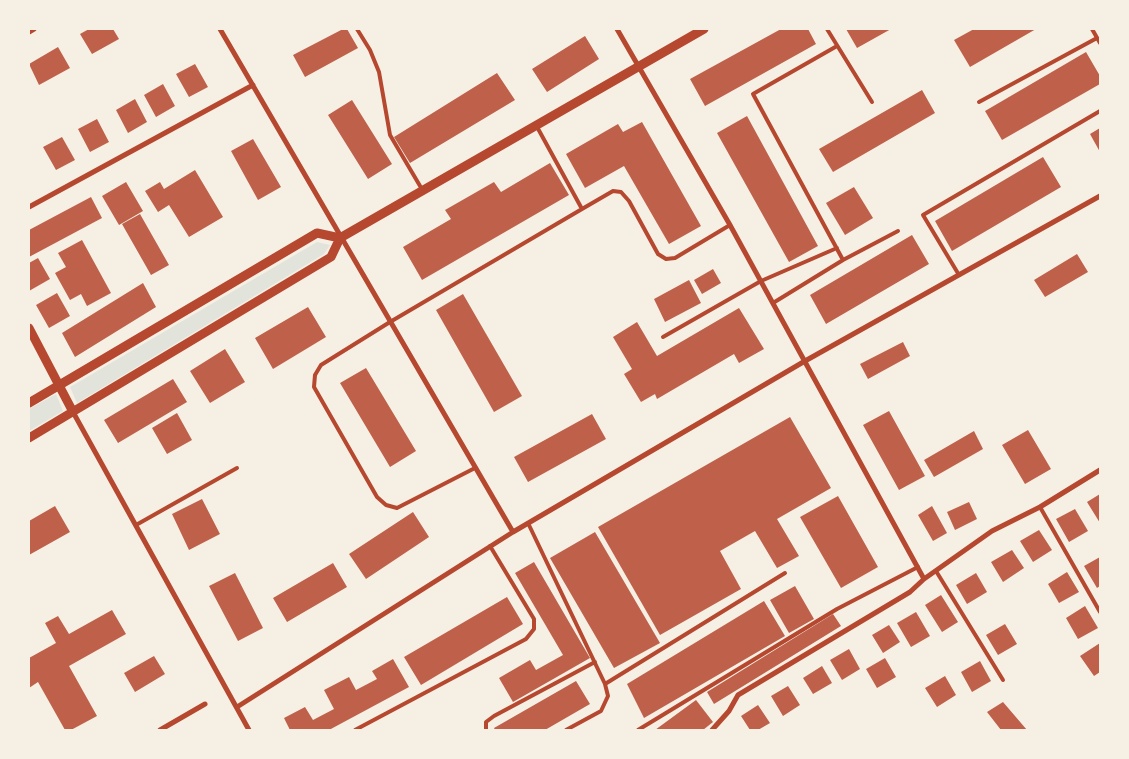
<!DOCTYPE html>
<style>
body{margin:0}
#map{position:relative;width:1129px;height:759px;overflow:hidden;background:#f6efe4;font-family:"DM Sans",sans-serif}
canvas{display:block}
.frame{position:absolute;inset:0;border:30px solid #f6efe4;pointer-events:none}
</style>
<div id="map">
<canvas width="1129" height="759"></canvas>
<div class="frame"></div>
</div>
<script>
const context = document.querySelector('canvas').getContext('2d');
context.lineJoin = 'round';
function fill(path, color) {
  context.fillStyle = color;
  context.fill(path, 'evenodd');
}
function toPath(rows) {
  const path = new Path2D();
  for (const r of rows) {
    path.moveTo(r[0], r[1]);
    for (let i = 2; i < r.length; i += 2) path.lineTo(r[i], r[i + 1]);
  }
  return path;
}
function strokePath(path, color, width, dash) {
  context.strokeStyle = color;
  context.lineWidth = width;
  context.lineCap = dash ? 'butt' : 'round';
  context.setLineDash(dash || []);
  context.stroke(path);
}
fill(toPath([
 [317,242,330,245,324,254,77,403,70,387],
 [56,394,63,411,29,431,29,409]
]), '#e2e4dc');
fill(toPath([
 [89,29,113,29,119,39,92,54,80,34],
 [343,29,347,29,358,48,305,77,293,55],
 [781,29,808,29,816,44,705,106,690,79],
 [846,29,891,29,857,48],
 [974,29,1036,29,970,67,954,40],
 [585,36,599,59,547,92,532,69],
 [58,47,70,68,39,85,29,64],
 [1086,52,1100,76,1100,84,1002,140,985,111],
 [195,64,208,87,189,97,176,74],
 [497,73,515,100,410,163,394,137],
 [163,84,175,106,156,117,144,95],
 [922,90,935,113,833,172,819,149],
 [135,99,147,122,128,133,116,110],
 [352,100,392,164,368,179,328,115],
 [747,116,818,246,789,262,717,133],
 [97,119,109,142,90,152,78,129],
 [642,122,701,226,669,244,624,166,585,188,566,154,618,124,623,132],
 [1100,128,1100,152,1090,134],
 [62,137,75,160,56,170,43,147],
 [253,139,281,187,258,200,231,151],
 [1043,157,1061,187,952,251,935,221],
 [550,163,569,195,422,280,403,247,451,219,445,210,494,182,501,192],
 [195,170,223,217,189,237,169,205,158,212,145,191,160,182,164,189],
 [126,182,143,211,119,225,102,196],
 [854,187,873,218,845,235,826,203],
 [91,197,102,218,29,257,29,230],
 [140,214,169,265,151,275,122,224],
 [912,235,929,264,826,324,810,295],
 [82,240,111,293,87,306,81,294,70,300,55,273,66,267,58,253],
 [1077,254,1088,272,1045,297,1034,280],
 [38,258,50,279,29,291,29,263],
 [713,269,721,283,702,294,694,280],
 [689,280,701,303,665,322,654,299],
 [143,283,156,307,75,357,62,333],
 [57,293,70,316,49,328,36,305],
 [463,294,522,396,494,412,436,310],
 [308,307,326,337,273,369,255,338],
 [739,308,764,349,739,363,734,354,657,399,655,394,641,402,624,374,632,369,613,337,637,322,657,356],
 [903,342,910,356,868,379,860,364],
 [225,349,245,382,210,403,190,371],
 [366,368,416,451,390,467,340,383],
 [173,379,187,402,118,443,104,420],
 [889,411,925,476,899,490,863,425],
 [177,413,192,440,167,454,152,428],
 [592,414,606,439,528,482,514,457],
 [790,417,831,488,777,519,799,556,777,568,755,531,720,551,741,589,660,635,598,527],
 [1028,430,1051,469,1025,484,1002,445],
 [974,431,983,449,934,477,924,460],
 [1100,494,1100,523,1087,502],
 [838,496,878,567,841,588,800,517],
 [202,499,220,534,189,550,172,514],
 [969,502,977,519,955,530,947,512],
 [55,506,70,532,29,555,29,521],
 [932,506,947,533,933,541,918,515],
 [1075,509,1088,531,1069,542,1056,519],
 [413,512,429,537,366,579,349,554],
 [1039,530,1052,550,1033,562,1020,541],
 [595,532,660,643,614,668,550,558],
 [1012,550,1024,568,1003,582,991,562],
 [1100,557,1100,586,1097,588,1084,566],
 [534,562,590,658,513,702,499,678,530,660,536,670,563,655,515,573],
 [333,563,347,587,287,622,273,598],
 [1067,572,1079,592,1059,603,1048,584],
 [235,573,263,628,238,641,209,586],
 [976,573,987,592,967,604,956,585],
 [795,586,814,619,789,633,770,600],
 [941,595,958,622,942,632,925,605],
 [507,597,523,624,421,685,404,657],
 [764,601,785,636,644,718,627,684],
 [1085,606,1098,628,1078,639,1066,618],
 [112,610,126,634,69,666,97,716,71,730,65,730,38,682,29,688,29,658,56,643,45,623,58,616,69,634],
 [916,612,930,636,911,647,897,623],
 [833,614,841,626,714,704,707,692],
 [1005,624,1017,644,998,655,986,635],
 [889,625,900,642,883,653,872,635],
 [1100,643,1100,672,1094,676,1080,656],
 [849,649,860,669,842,680,830,660],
 [154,656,165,674,135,692,124,673],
 [885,658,896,677,877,688,866,669],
 [393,659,409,687,329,730,290,730,284,718,305,707,313,720,334,709,324,690,349,677,356,690,377,679,372,671],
 [980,661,991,681,972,692,961,672],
 [822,666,832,683,813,694,803,678],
 [945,676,956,695,937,707,925,688],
 [576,681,590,704,545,730,495,730,494,728],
 [788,686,800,705,783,716,771,696],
 [696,700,713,722,703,730,655,730],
 [1003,702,1027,730,1001,730,987,712],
 [758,705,770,723,758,730,750,730,741,716]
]), '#bf614a');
strokePath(toPath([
 [357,29,370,50,379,72,390,135,423,191],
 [827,29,872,102],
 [1092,29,1100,43],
 [837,46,753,94,843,260],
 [979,102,1097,38],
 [582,209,613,191,621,192,629,201,658,254,666,259,675,258,730,225],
 [959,275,923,215,1100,111],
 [773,303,843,260,898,231],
 [663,337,761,281,837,248],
 [475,468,397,508,386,505,377,497,314,387,315,375,321,365,390,322,582,209,536,125],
 [1040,507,1100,612],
 [528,523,605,684,608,696,601,711,566,730],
 [136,525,237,468],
 [936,571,1003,680],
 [605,684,785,573],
 [355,730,526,639,534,629,534,619,490,546],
 [486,730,486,722,494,716,595,662],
 [638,730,837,609,918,567]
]), '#b5482f', 4);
strokePath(toPath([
 [220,29,513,532],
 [617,29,730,225,924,579],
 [29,32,34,29],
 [29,207,253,85],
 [73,412,249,730],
 [237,707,513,532,805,361,1100,196],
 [160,730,205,704],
 [712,730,729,711,738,695,910,592,924,579,992,531,1040,507,1100,470]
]), '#b5482f', 5);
strokePath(toPath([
 [29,328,73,412],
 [29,403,317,233,340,238],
 [29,438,331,257,340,238,704,29]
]), '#b5482f', 9);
</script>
